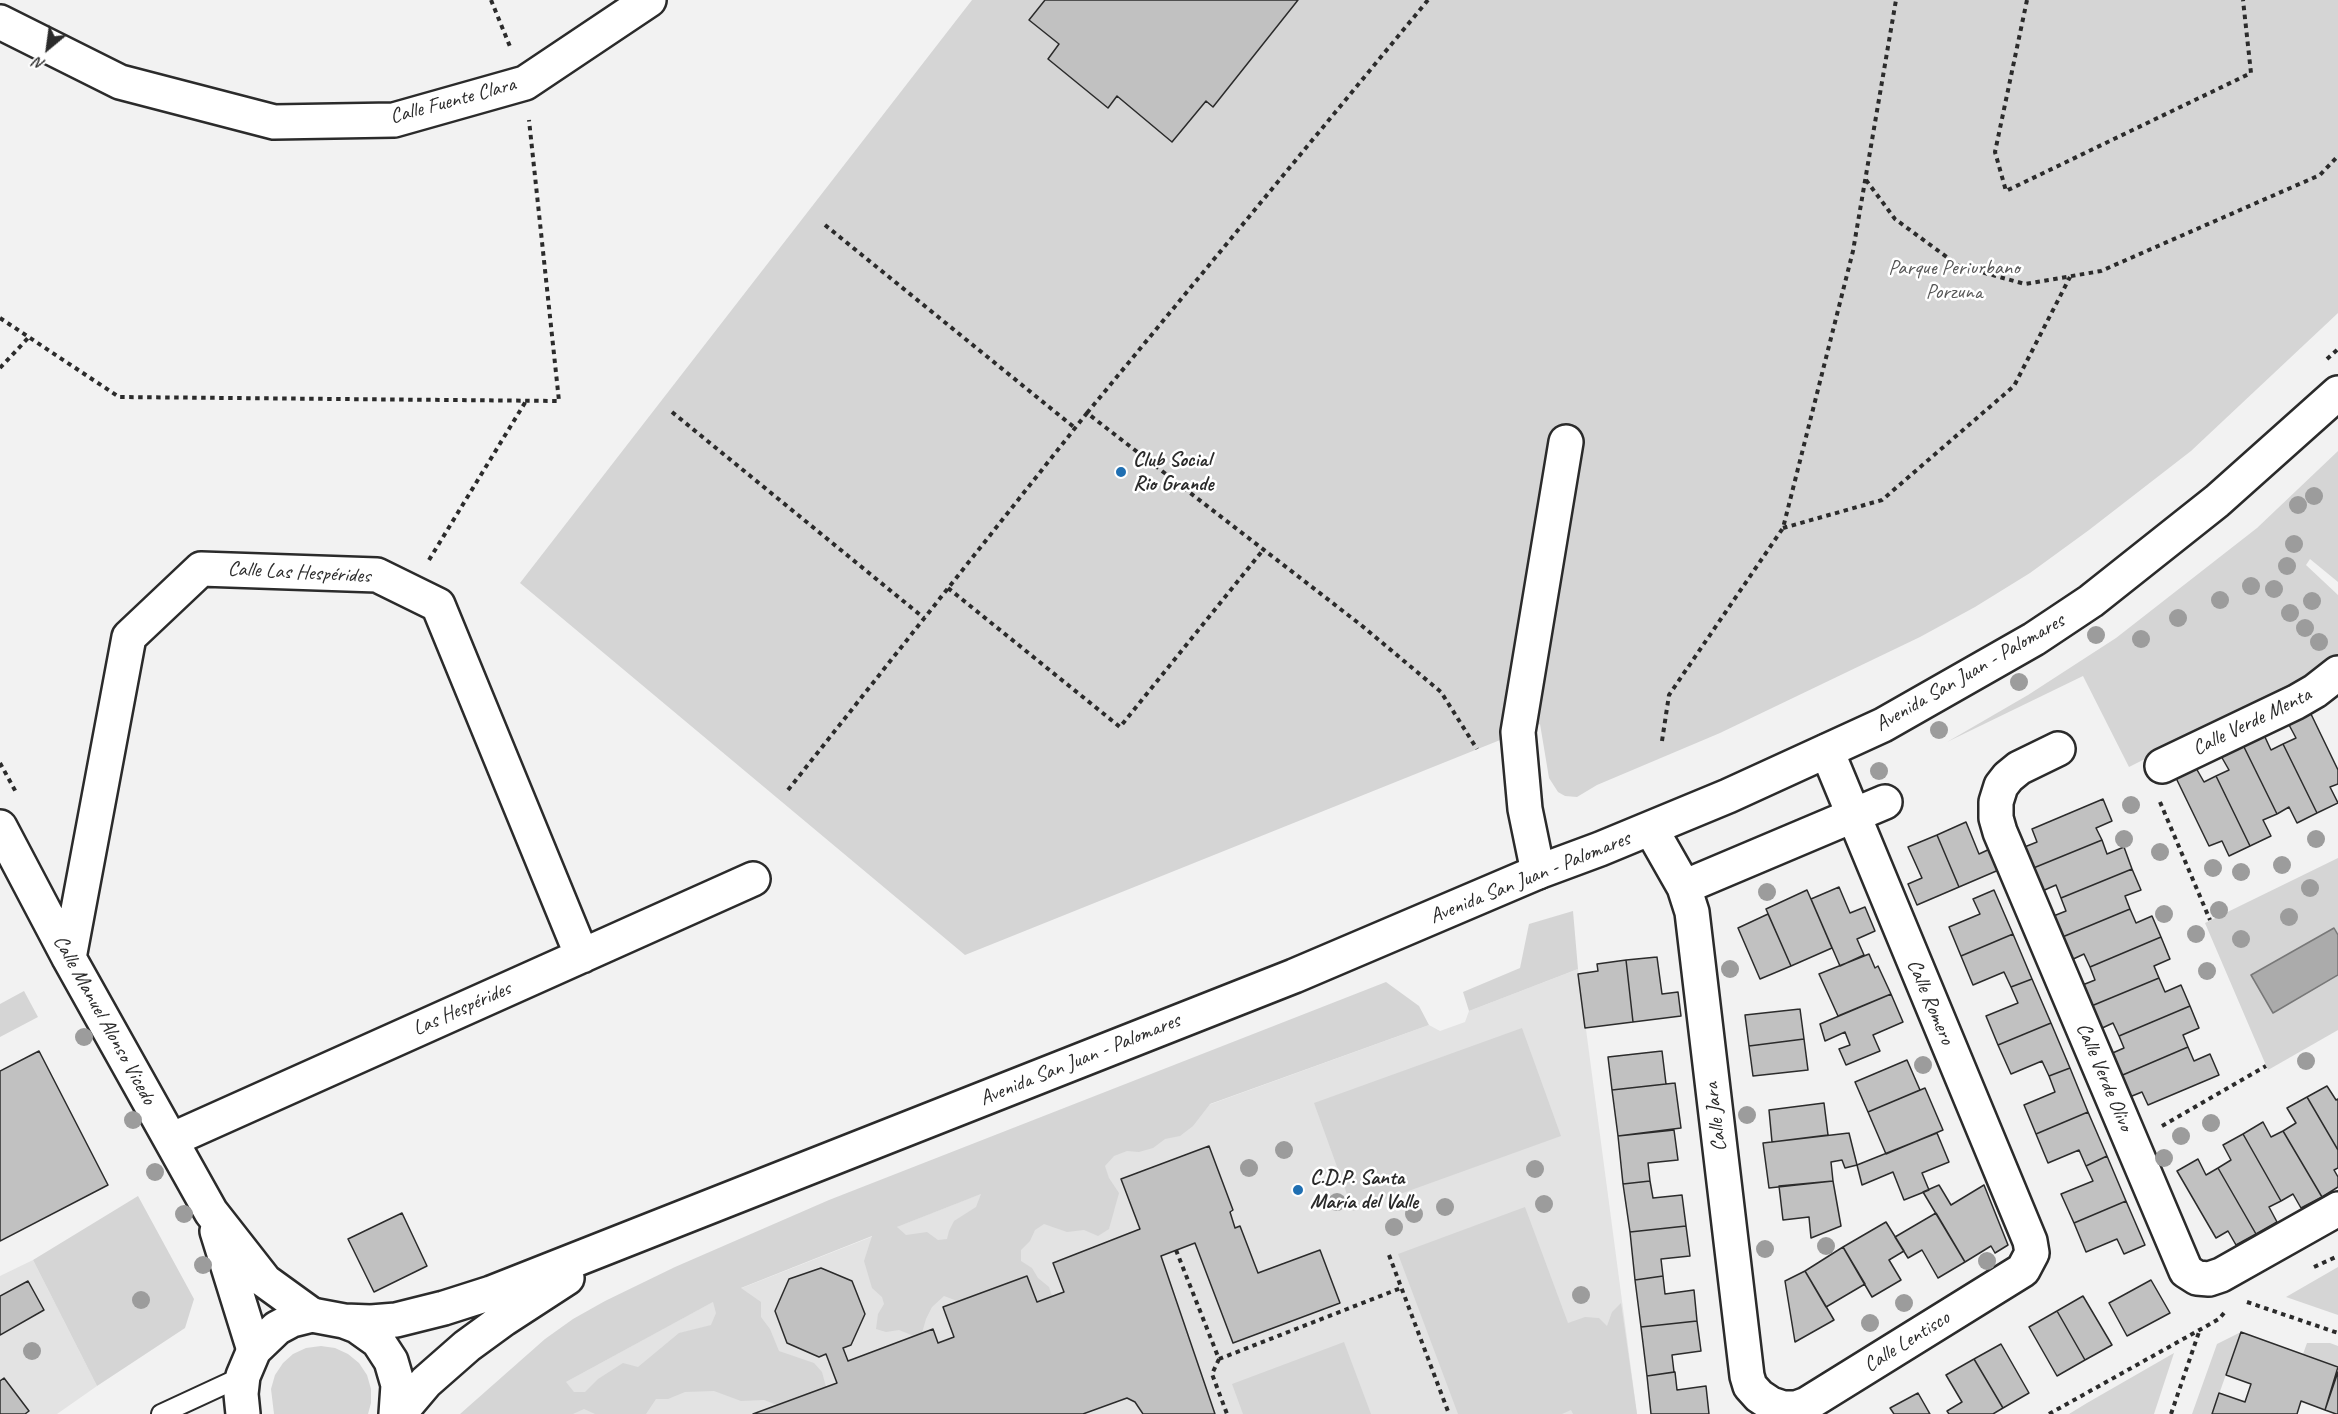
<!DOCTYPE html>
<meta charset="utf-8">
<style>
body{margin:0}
#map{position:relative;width:2338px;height:1414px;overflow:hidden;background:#f2f2f2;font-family:Caveat,sans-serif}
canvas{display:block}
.north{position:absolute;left:18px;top:18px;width:60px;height:60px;-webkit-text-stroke:4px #fff;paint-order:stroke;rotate:209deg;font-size:16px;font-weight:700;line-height:24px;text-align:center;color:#2b2b2b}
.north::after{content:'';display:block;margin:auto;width:21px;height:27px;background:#2b2b2b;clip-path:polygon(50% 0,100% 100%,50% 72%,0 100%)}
</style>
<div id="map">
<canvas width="2338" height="1414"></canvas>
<div class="north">N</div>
</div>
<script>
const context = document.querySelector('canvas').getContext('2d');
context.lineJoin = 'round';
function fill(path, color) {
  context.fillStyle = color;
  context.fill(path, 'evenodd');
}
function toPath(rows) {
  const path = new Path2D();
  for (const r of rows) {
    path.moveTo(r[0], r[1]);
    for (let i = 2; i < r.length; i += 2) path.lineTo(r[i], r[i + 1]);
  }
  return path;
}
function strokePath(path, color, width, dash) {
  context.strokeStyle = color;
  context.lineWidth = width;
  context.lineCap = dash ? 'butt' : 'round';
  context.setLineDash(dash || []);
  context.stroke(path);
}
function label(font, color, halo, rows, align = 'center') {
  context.font = font + ' Caveat,sans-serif';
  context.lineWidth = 5;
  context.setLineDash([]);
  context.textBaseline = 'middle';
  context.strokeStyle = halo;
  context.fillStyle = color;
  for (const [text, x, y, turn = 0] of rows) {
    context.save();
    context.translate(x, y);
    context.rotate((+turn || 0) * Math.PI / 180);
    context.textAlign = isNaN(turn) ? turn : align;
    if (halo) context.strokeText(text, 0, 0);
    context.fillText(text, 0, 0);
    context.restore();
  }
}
fill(toPath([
 [1578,969,1637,1414,507,1414,729,1293,1178,1116,1429,1025,1440,1031,1465,1022,1469,1011],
 [33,1260,97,1386,57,1414,0,1414,0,1276]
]), '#e3e3e3');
fill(toPath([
 [972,0,2338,0,2338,313,2191,451,2089,530,2030,573,1975,607,1920,637,1720,733,1597,785,1577,797,1565,796,1558,792,1549,778,1540,724,965,955,520,583],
 [2338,451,2338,582,2310,559,2306,565,2338,595,2338,655,2322,670,2129,767,2083,676,1947,742,2028,695,2116,638,2257,528],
 [2338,858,2338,1030,2268,1070,2205,923],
 [1573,911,1578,969,1469,1011,1463,992,1520,968,1529,924],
 [1386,982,1419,1006,1429,1025,1210,1104,1193,1126,1180,1136,1165,1139,1153,1148,1139,1152,1127,1151,1114,1156,1105,1166,1109,1178,1119,1193,1109,1229,1098,1236,1084,1230,1067,1232,1044,1224,1035,1230,1030,1241,1021,1250,1021,1261,1032,1268,1038,1278,1049,1287,1052,1296,1037,1302,1026,1276,960,1302,944,1296,932,1307,926,1319,922,1333,914,1336,899,1330,886,1332,876,1329,878,1314,884,1304,882,1297,872,1288,864,1261,872,1236,741,1288,761,1302,761,1317,770,1329,779,1351,814,1363,822,1372,826,1387,777,1405,764,1400,741,1401,714,1391,685,1392,668,1399,656,1399,646,1414,595,1414,584,1409,573,1414,460,1414,545,1339,573,1319,605,1301,675,1267,829,1200],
 [981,1194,976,1207,954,1221,949,1231,947,1239,938,1240,927,1232,906,1235,897,1227],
 [713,1302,716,1313,711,1325,679,1333,638,1367,623,1363,598,1379,585,1392,574,1392,566,1382],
 [24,991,38,1017,0,1037,0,1004],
 [1522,1028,1561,1136,1353,1211,1314,1103],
 [138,1196,194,1299,185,1328,97,1386,33,1260],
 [1525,1207,1568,1323,1585,1317,1599,1318,1607,1326,1612,1312,1621,1303,1637,1414,1573,1414,1571,1410,1562,1414,1458,1414,1398,1254],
 [2338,1267,2338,1315,2286,1297],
 [2241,1332,2212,1414,2192,1414,2217,1344],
 [1344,1342,1371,1414,1243,1414,1232,1384],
 [2307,1343,2330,1343,2338,1346,2338,1367,2303,1354],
 [321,1346,335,1348,348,1354,359,1363,367,1375,371,1389,371,1403,368,1414,274,1414,271,1389,275,1375,283,1363,293,1354,306,1348],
 [2174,1353,2154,1414,2069,1414,2087,1403]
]), '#d5d5d5');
const water = toPath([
 [2334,928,2338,935,2338,975,2273,1013,2251,975,2334,928]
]);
fill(water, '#ababab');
strokePath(water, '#787878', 1.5);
const building = toPath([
 [1045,0,1298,0,1213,107,1206,101,1172,142,1117,96,1108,108,1048,59,1059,44,1029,20,1045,0],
 [2310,712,2338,770,2338,784,2330,787,2338,803,2317,813,2283,744,2296,738,2288,723,2310,712],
 [2264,735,2271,750,2283,744,2317,813,2297,823,2289,807,2277,814,2243,745,2264,735],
 [2243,745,2277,814,2263,820,2271,836,2250,846,2216,776,2229,770,2221,756,2243,745],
 [2196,768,2204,782,2216,776,2250,846,2229,856,2222,841,2209,846,2176,778,2196,768],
 [2103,799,2112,821,2096,828,2102,840,2031,869,2022,848,2037,842,2032,829,2103,799],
 [1966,822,1979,854,1992,848,2001,869,1959,887,1937,835,1966,822],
 [1937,835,1959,887,1917,905,1908,884,1922,878,1908,847,1937,835],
 [2102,840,2107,854,2124,847,2132,869,2061,898,2056,885,2040,892,2031,869,2102,840],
 [2132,869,2141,890,2125,896,2130,909,2060,938,2051,917,2066,911,2061,898,2132,869],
 [1839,887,1850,913,1865,907,1875,931,1857,939,1864,955,1840,966,1811,899,1839,887],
 [1807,890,1832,948,1791,966,1766,909,1807,890],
 [1994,890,2013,934,1961,956,1949,927,1980,914,1973,899,1994,890],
 [2130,909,2136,923,2152,916,2161,937,2090,967,2084,954,2069,961,2060,938,2130,909],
 [1768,914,1791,966,1760,979,1738,928,1768,914],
 [2013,934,2032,979,2011,987,2004,972,1973,985,1961,956,2013,934],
 [2161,937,2170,959,2154,966,2159,978,2089,1007,2080,986,2095,980,2090,967,2161,937],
 [1869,954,1875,968,1878,966,1891,994,1838,1016,1819,974,1869,954],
 [1657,957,1662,994,1678,992,1681,1016,1633,1022,1626,960,1657,957],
 [1626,960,1633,1022,1585,1028,1578,974,1598,971,1597,964,1626,960],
 [2159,978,2165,992,2181,985,2190,1006,2119,1036,2113,1023,2098,1030,2089,1007,2159,978],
 [2032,979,2051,1023,1998,1045,1986,1016,2018,1003,2011,987,2032,979],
 [1891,994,1903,1022,1873,1035,1880,1051,1846,1065,1839,1049,1850,1045,1845,1032,1825,1041,1820,1024,1891,994],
 [2190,1006,2199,1028,2183,1035,2188,1047,2118,1077,2108,1055,2124,1048,2119,1036,2190,1006],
 [1800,1009,1804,1039,1749,1046,1745,1015,1800,1009],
 [2051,1023,2070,1068,2049,1076,2042,1061,2011,1074,1998,1045,2051,1023],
 [1804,1039,1808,1070,1753,1076,1749,1046,1804,1039],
 [2188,1047,2194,1061,2210,1054,2219,1075,2148,1105,2142,1092,2127,1098,2118,1077,2188,1047],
 [39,1051,108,1185,0,1241,0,1071,39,1051],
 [1662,1051,1666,1084,1612,1090,1608,1057,1662,1051],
 [1907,1060,1920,1090,1868,1112,1855,1082,1907,1060],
 [2070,1068,2088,1112,2036,1134,2024,1105,2055,1092,2049,1076,2070,1068],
 [1675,1083,1681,1128,1618,1136,1612,1090,1675,1083],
 [2327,1086,2336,1100,2338,1099,2338,1150,2307,1097,2327,1086],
 [1925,1088,1943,1130,1886,1154,1868,1112,1925,1088],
 [2307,1097,2338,1150,2338,1168,2334,1170,2338,1177,2338,1187,2322,1197,2283,1131,2296,1123,2287,1108,2307,1097],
 [1824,1103,1828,1135,1772,1142,1769,1110,1824,1103],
 [2088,1112,2107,1156,2086,1166,2079,1150,2048,1163,2036,1134,2088,1112],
 [2263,1122,2271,1137,2283,1131,2322,1197,2301,1208,2293,1194,2281,1201,2243,1134,2263,1122],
 [1674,1130,1678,1160,1648,1163,1650,1181,1623,1184,1618,1136,1674,1130],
 [1849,1133,1857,1165,1845,1168,1842,1160,1831,1162,1833,1181,1769,1188,1763,1143,1849,1133],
 [1937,1133,1949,1162,1922,1173,1929,1190,1904,1200,1893,1172,1862,1185,1857,1165,1937,1133],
 [2243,1134,2281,1201,2269,1207,2277,1222,2256,1234,2218,1168,2231,1160,2223,1145,2243,1134],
 [1209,1146,1233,1210,1230,1212,1235,1228,1240,1226,1258,1273,1320,1250,1340,1303,1233,1343,1195,1243,1161,1256,1215,1414,1143,1414,1135,1402,1127,1398,1083,1414,753,1414,837,1383,826,1354,819,1357,787,1343,775,1311,789,1279,821,1268,852,1281,865,1314,851,1345,843,1348,848,1361,933,1329,938,1343,954,1337,943,1307,1027,1276,1037,1302,1064,1292,1053,1263,1140,1229,1121,1179,1209,1146],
 [2107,1156,2126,1201,2074,1223,2061,1194,2093,1181,2086,1166,2107,1156],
 [2198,1159,2206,1175,2218,1168,2256,1234,2236,1245,2228,1231,2216,1238,2177,1171,2198,1159],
 [1650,1181,1653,1198,1682,1195,1686,1226,1630,1232,1623,1184,1650,1181],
 [1833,1181,1841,1226,1811,1238,1809,1217,1783,1220,1779,1186,1833,1181],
 [1939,1185,1951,1205,1984,1185,2008,1245,1995,1253,1991,1246,1965,1262,1923,1192,1939,1185],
 [2126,1201,2145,1245,2124,1254,2117,1239,2086,1252,2074,1223,2126,1201],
 [402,1213,427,1266,374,1292,348,1239,402,1213],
 [1936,1213,1965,1262,1938,1278,1922,1250,1908,1258,1895,1237,1936,1213],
 [1886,1222,1904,1251,1889,1260,1901,1280,1872,1297,1843,1247,1886,1222],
 [1686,1226,1690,1256,1661,1259,1663,1276,1635,1280,1630,1232,1686,1226],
 [1843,1247,1865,1284,1826,1307,1805,1271,1843,1247],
 [1805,1271,1834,1320,1795,1342,1785,1281,1805,1271],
 [1663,1276,1665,1294,1694,1290,1697,1321,1641,1327,1635,1280,1663,1276],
 [2151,1280,2170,1313,2127,1336,2109,1303,2151,1280],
 [28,1281,44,1310,0,1335,0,1296,28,1281],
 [2083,1296,2112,1345,2085,1360,2057,1311,2083,1296],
 [2057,1311,2085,1360,2057,1376,2029,1327,2057,1311],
 [1697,1321,1701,1351,1672,1355,1674,1372,1647,1376,1641,1327,1697,1321],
 [2241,1332,2338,1367,2325,1410,2301,1401,2297,1414,2212,1414,2219,1393,2245,1402,2251,1384,2226,1375,2241,1332],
 [2001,1344,2029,1393,2003,1408,1974,1359,2001,1344],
 [1974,1359,2003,1408,1993,1414,1949,1414,1947,1411,1962,1402,1946,1375,1974,1359],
 [1675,1372,1677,1390,1706,1386,1709,1414,1651,1414,1647,1376,1675,1372],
 [2338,1372,2338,1414,2336,1414,2325,1410,2338,1372],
 [4,1378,29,1411,25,1414,0,1414,0,1381,4,1378],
 [1918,1393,1930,1414,1894,1414,1890,1408,1918,1393]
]);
fill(building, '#c1c1c1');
strokePath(building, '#2b2b2b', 1.5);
const lane = toPath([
 [161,1414,243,1376]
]);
const street = toPath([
 [0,22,120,82,274,122,394,120,525,83,649,0],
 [2058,749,2019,768,2008,777,2001,786,1996,802,1996,818,2000,832,2186,1271,2197,1278,2209,1279,2221,1275,2338,1209],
 [2162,766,2296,702,2315,691,2338,673],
 [0,827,69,958,211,1212,265,1281,312,1315],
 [1651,829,1684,887,1692,912,1747,1376,1750,1386,1759,1396,1771,1404,1783,1408,1796,1408,1807,1404,2023,1270,2032,1253,2030,1241,1827,751],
 [1538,872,1525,809,1518,732,1566,442],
 [1684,887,1885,802],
 [69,958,129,637,201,569,377,575,438,605,582,956],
 [171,1140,753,879],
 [217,1231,254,1350]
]);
const secondary = toPath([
 [344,1321,371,1322,396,1320,444,1308,491,1293,1294,976,1538,872,1600,849,1728,796,1883,725,2034,639,2091,601,2217,501,2338,393],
 [243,1414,241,1394,243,1376,254,1350,277,1328,292,1320,312,1315,344,1321,357,1326,378,1341,391,1361,398,1385,396,1414],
 [399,1414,426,1382,467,1346,504,1319,567,1278]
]);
strokePath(lane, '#2b2b2b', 22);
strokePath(street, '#2b2b2b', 38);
strokePath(secondary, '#2b2b2b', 38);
strokePath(toPath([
 [491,0,511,49],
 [2027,0,1995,152,2006,191,2251,73,2243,0],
 [1866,180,1895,219,1959,266,2025,284,2101,271,2320,175,2338,156],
 [825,225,1075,428],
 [0,318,119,397,559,401,529,120],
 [2327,359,2338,349],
 [0,368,29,337],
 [672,412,924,618],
 [1087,413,1428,0],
 [1783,528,1882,500,2014,386,2070,277],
 [429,560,526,401],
 [948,588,1120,727,1263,550],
 [1662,741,1669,695,1783,528,1853,251,1896,0],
 [0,763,17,794],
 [788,790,1087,413,1361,625,1441,692,1477,749],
 [2160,802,2210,920],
 [2162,1126,2266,1066],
 [1176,1250,1219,1359,1401,1288],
 [1389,1255,1449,1414],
 [2314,1267,2338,1256],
 [2247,1302,2338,1333],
 [1219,1359,1212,1374,1227,1414],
 [2049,1414,2219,1319,2224,1313],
 [2171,1414,2200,1329]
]), '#2b2b2b', 4, [4.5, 4.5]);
strokePath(lane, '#fff', 18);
strokePath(street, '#fff', 33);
strokePath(secondary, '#fff', 33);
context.fillStyle = '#9c9c9c';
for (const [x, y] of [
 [2314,496],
 [2298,505],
 [2294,544],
 [2287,566],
 [2251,586],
 [2274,589],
 [2220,600],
 [2312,601],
 [2290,613],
 [2178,618],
 [2305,628],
 [2096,635],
 [2141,639],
 [2319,642],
 [2019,682],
 [1939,730],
 [1879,771],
 [2131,805],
 [2124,839],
 [2316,839],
 [2160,852],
 [2282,865],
 [2213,868],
 [2241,872],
 [2310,888],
 [1767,892],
 [2219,910],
 [2164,914],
 [2289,917],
 [2196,934],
 [2241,939],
 [1730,969],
 [2207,971],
 [84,1037],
 [2306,1061],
 [1923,1065],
 [1747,1115],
 [133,1120],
 [2211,1123],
 [2181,1136],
 [1284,1150],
 [2164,1158],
 [1249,1168],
 [1535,1169],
 [155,1172],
 [1337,1202],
 [1544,1204],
 [1445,1207],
 [184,1214],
 [1414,1214],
 [1394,1227],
 [1826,1246],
 [1765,1249],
 [1987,1261],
 [203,1265],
 [1581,1295],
 [141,1300],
 [1904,1303],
 [1870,1323],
 [32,1351]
]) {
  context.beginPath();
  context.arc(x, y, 9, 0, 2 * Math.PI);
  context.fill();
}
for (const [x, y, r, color] of [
 [1121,472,6,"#1f6fb2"],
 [1298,1190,6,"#1f6fb2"]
]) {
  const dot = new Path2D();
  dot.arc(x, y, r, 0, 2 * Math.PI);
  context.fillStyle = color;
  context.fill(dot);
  strokePath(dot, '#fff', 2);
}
label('21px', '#2b2b2b', '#fff', [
 ["Calle Fuente Clara",453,101,-15],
 ["Calle Las Hespérides",299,573,3],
 ["Avenida San Juan - Palomares",1970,673,-30],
 ["Calle Verde Menta",2252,722,-26],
 ["Avenida San Juan - Palomares",1530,878,-22],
 ["Calle Romero",1930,1002,67],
 ["Las Hespérides",462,1009,-24],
 ["Calle Manuel Alonso Vicedo",104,1020,61],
 ["Avenida San Juan - Palomares",1080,1060,-22],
 ["Calle Verde Olivo",2104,1077,67],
 ["Calle Jara",1716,1117,-97],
 ["Calle Lentisco",1907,1342,-32]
]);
label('21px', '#565656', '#fff', [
 ["Parque Periurbano",1954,268],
 ["Porzuna",1954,292]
]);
label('bold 21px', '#2b2b2b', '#fff', [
 ["Club Social",1133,460],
 ["Rio Grande",1133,484],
 ["C.D.P. Santa",1310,1178],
 ["María del Valle",1310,1202]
], 'left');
</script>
